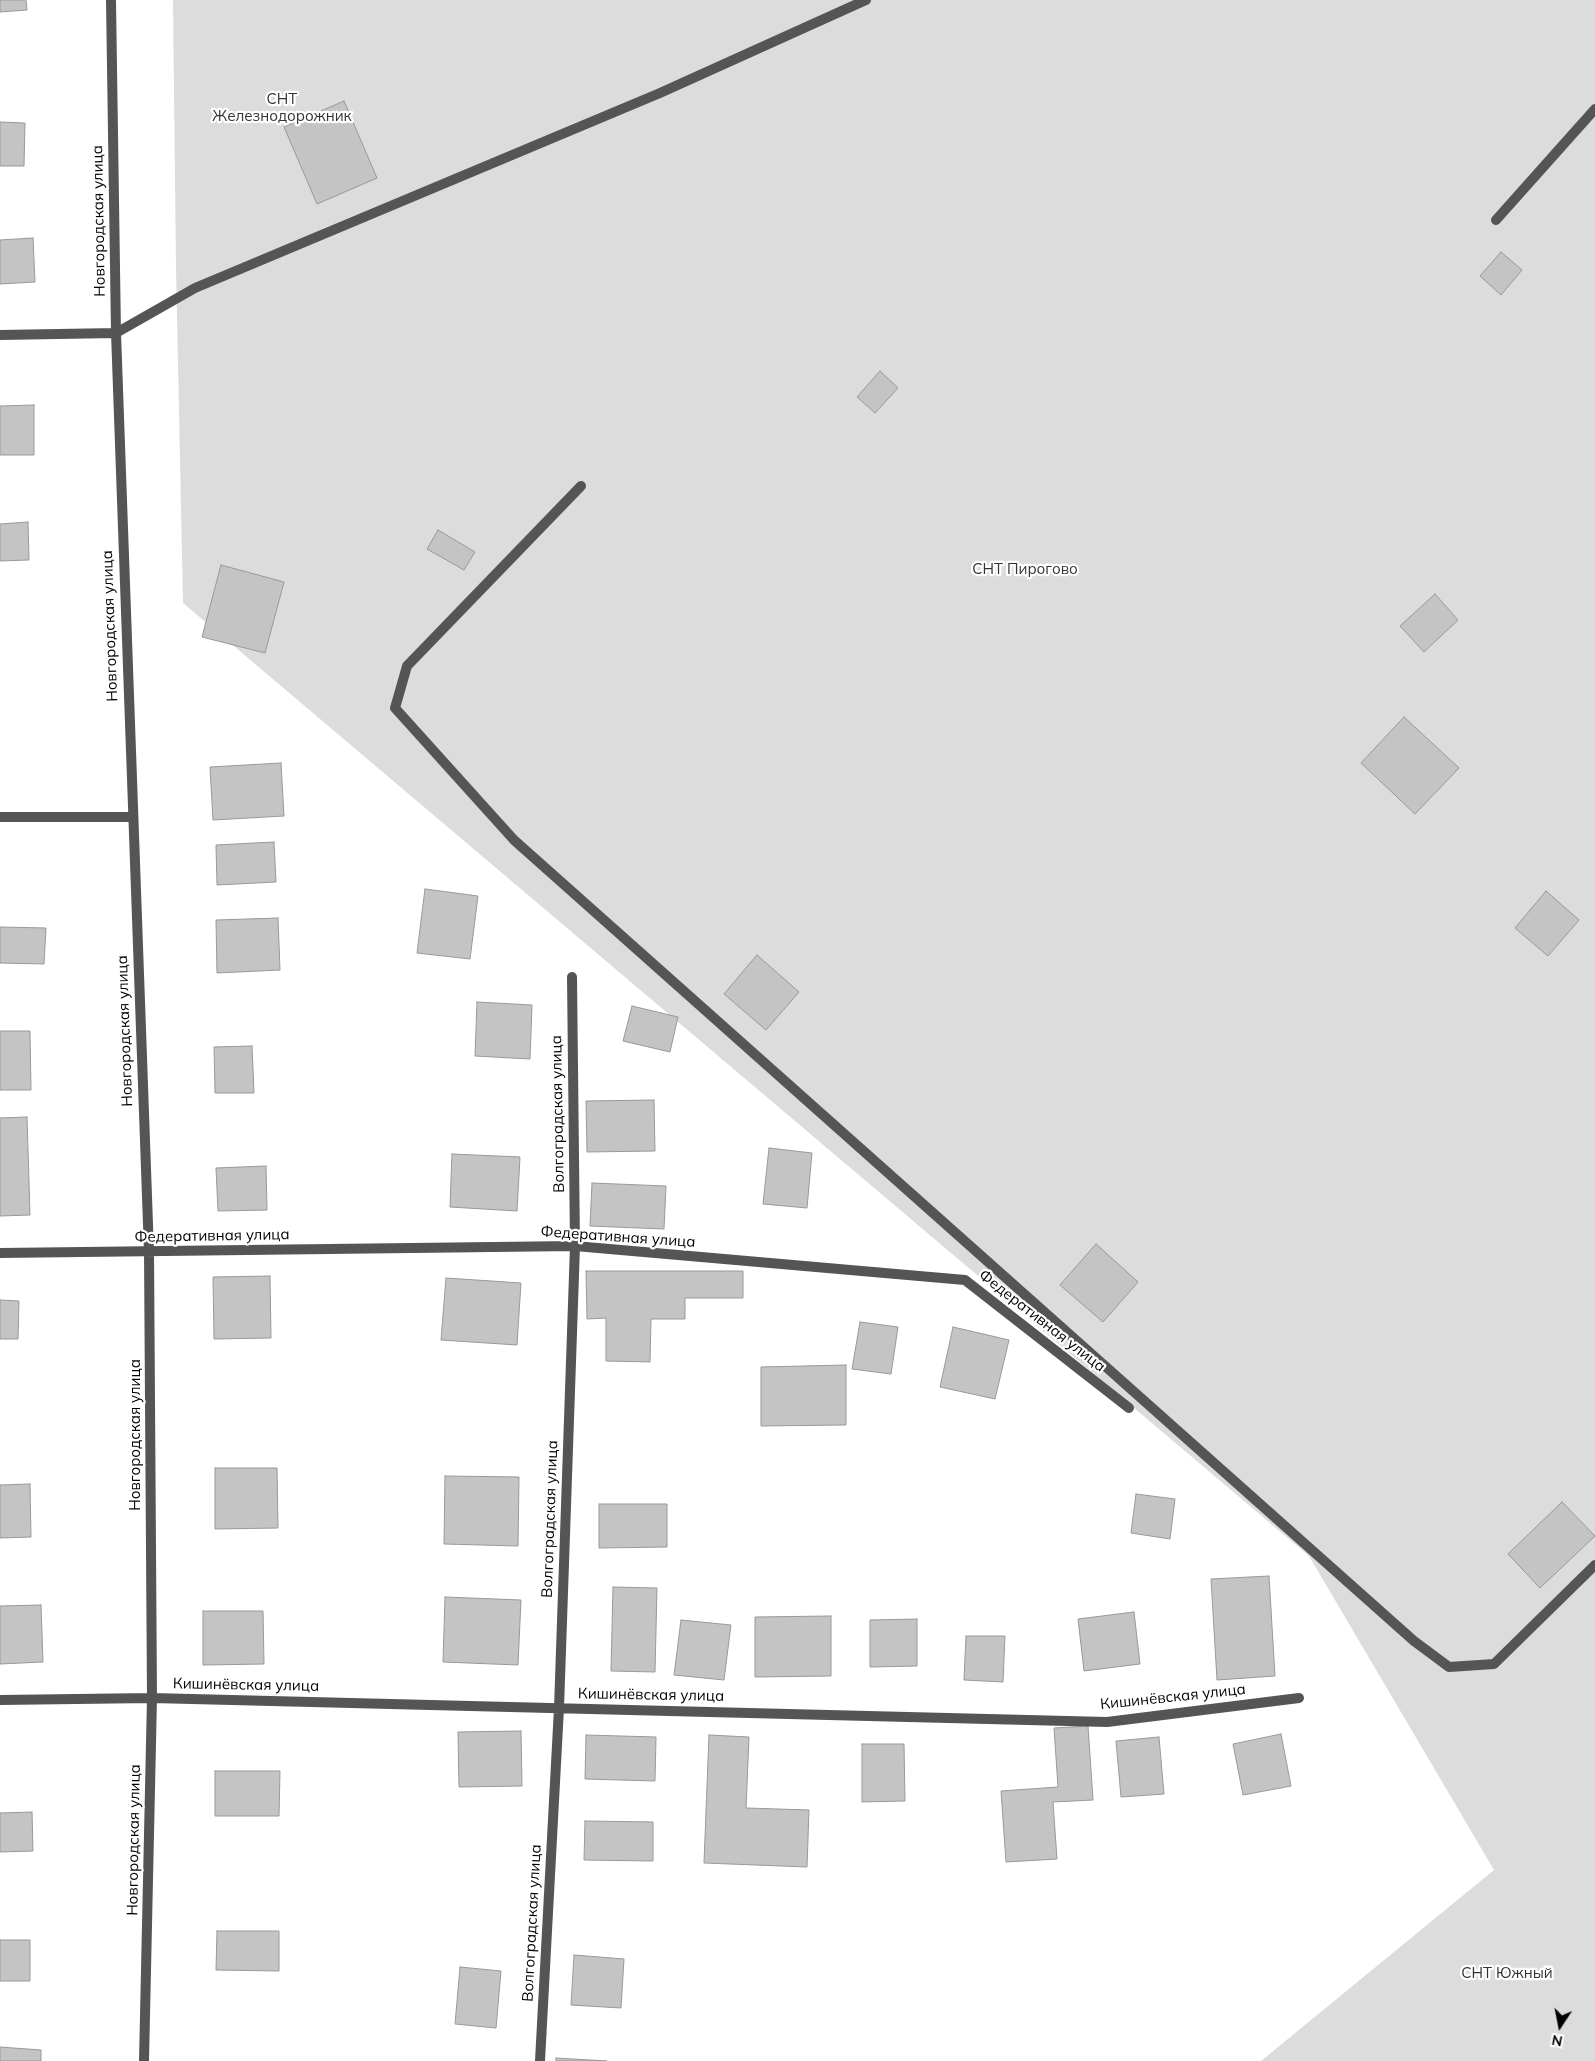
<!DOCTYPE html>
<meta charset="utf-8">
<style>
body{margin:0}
#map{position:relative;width:1595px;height:2061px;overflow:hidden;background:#fff;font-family:Mulish,sans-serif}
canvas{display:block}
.north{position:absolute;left:1535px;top:2001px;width:50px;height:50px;-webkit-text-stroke:4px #fff;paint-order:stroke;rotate:191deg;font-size:14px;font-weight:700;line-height:20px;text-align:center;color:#000}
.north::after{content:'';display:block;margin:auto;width:18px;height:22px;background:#000;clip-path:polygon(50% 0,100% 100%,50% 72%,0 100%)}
</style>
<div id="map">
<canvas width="1595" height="2061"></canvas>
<div class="north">N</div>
</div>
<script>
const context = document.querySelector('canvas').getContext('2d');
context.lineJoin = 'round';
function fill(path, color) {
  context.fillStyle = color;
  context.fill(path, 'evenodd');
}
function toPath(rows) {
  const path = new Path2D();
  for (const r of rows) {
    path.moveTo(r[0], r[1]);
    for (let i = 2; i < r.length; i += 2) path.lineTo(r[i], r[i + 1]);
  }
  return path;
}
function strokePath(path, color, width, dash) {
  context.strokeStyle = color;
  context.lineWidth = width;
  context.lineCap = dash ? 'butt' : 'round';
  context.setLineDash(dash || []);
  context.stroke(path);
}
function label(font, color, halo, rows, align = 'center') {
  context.font = font + ' Mulish,sans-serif';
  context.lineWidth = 4.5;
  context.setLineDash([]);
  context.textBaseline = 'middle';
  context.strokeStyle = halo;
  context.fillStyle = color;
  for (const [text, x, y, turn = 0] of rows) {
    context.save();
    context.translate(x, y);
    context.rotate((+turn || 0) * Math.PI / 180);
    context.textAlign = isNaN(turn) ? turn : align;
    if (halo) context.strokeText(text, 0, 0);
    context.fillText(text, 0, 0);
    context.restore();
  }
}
fill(toPath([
 [173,0,1595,0,1595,2061,1261,2061,1494,1870,1309,1556,183,603,176,268]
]), '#dcdcdc');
const building = toPath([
 [0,0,26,0,27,10,0,12,0,0],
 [344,101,377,178,317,204,284,127,344,101],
 [0,122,25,123,24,166,0,166,0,122],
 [33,238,35,282,0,284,0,240,33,238],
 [1501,252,1522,270,1501,295,1480,276,1501,252],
 [880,371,898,388,875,413,857,397,880,371],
 [34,405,34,455,0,455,0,406,34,405],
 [28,522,29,560,0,561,0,524,28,522],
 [438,530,475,552,464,570,427,549,438,530],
 [221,565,284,582,265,653,202,637,221,565],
 [1435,594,1458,620,1424,652,1400,626,1435,594],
 [1404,717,1459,768,1415,814,1361,763,1404,717],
 [281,763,284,816,213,820,210,767,281,763],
 [274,842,276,882,217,885,216,845,274,842],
 [425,889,478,896,470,959,417,953,425,889],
 [1546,891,1579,920,1548,956,1515,928,1546,891],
 [278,918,280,970,217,973,216,920,278,918],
 [0,927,46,928,44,964,0,963,0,927],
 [757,955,799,992,766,1030,724,994,757,955],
 [477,1002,532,1005,530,1059,475,1056,477,1002],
 [632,1006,678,1017,670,1052,623,1041,632,1006],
 [0,1031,30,1031,31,1090,0,1090,0,1031],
 [252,1046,254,1093,215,1093,214,1047,252,1046],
 [654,1100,655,1151,587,1152,586,1101,654,1100],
 [27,1117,30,1215,0,1216,0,1118,27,1117],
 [769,1148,812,1153,807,1208,763,1204,769,1148],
 [452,1154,520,1157,517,1211,450,1207,452,1154],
 [266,1166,267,1210,218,1211,216,1168,266,1166],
 [592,1183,666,1186,664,1229,590,1226,592,1183],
 [1096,1244,1138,1282,1103,1322,1060,1285,1096,1244],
 [586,1271,743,1271,743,1298,685,1298,685,1319,651,1319,650,1362,606,1361,606,1318,587,1319,586,1271],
 [270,1276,271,1338,214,1339,213,1277,270,1276],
 [446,1278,521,1283,517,1345,441,1340,446,1278],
 [0,1300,19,1301,18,1339,0,1339,0,1300],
 [860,1322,898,1327,891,1374,852,1369,860,1322],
 [953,1327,1009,1340,995,1399,940,1387,953,1327],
 [846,1365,846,1425,761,1426,761,1367,846,1365],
 [215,1468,277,1468,278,1528,215,1529,215,1468],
 [445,1476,519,1477,518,1546,444,1544,445,1476],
 [30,1484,31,1537,0,1538,0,1485,30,1484],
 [1136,1494,1175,1499,1170,1539,1131,1533,1136,1494],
 [1562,1502,1595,1536,1540,1588,1508,1554,1562,1502],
 [599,1504,667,1504,667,1547,599,1548,599,1504],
 [1269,1576,1275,1676,1217,1680,1211,1579,1269,1576],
 [613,1587,657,1588,655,1672,611,1671,613,1587],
 [445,1597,521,1600,518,1665,443,1662,445,1597],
 [41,1605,43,1662,0,1664,0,1606,41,1605],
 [203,1611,263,1611,264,1664,203,1665,203,1611],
 [1134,1612,1140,1664,1084,1671,1078,1619,1134,1612],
 [831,1616,831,1676,755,1677,755,1617,831,1616],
 [917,1619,917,1666,870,1667,870,1620,917,1619],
 [681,1620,731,1625,724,1680,674,1675,681,1620],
 [966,1636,1005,1636,1003,1682,964,1680,966,1636],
 [1088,1726,1093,1800,1053,1802,1057,1859,1006,1862,1001,1791,1058,1787,1054,1728,1088,1726],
 [521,1731,522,1786,459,1787,458,1732,521,1731],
 [1281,1734,1291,1786,1243,1795,1233,1744,1281,1734],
 [586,1735,656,1737,655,1781,585,1779,586,1735],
 [709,1735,749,1737,746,1808,809,1810,807,1867,704,1863,709,1735],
 [1159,1737,1164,1794,1121,1797,1116,1741,1159,1737],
 [862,1744,904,1744,905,1801,862,1802,862,1744],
 [215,1771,280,1771,279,1816,215,1816,215,1771],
 [32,1812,33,1851,0,1852,0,1813,32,1812],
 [585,1821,653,1822,653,1861,584,1860,585,1821],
 [217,1931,279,1931,279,1971,216,1970,217,1931],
 [0,1940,30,1940,30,1981,0,1981,0,1940],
 [574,1955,624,1959,621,2008,571,2005,574,1955],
 [460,1967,501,1971,496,2028,455,2024,460,1967],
 [0,2047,41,2050,41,2061,0,2061,0,2047],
 [556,2058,607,2061,556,2061,556,2058]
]);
fill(building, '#c4c4c4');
strokePath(building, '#999', 1);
strokePath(toPath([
 [1496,220,1595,109],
 [116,333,195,288,660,93,866,0],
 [581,486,407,666,395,708,514,840,1414,1641,1449,1667,1494,1664,1595,1565]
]), '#555', 10);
strokePath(toPath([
 [111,0,116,333,149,1252,152,1698,144,2061],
 [0,335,116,333],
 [0,817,132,817],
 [0,1253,575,1246,965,1280,1129,1408],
 [0,1700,152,1698,1107,1722,1299,1698],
 [540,2061,559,1708,575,1246,572,977]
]), '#555', 10);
label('15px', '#333', '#fff', [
 ["СНТ",282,99],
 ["Железнодорожник",282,116],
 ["СНТ Пирогово",1025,569],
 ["СНТ Южный",1507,1973]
]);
label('15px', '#000', '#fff', [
 ["Новгородская улица",99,221,-91],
 ["Новгородская улица",110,626,-92],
 ["Новгородская улица",125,1031,-92],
 ["Волгоградская улица",558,1114,-91],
 ["Федеративная улица",212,1236,-1],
 ["Федеративная улица",618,1237,4],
 ["Федеративная улица",1042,1321,38],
 ["Новгородская улица",135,1435,-90],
 ["Волгоградская улица",550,1519,-88],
 ["Кишинёвская улица",246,1685,1],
 ["Кишинёвская улица",651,1695,1],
 ["Кишинёвская улица",1173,1697,-6],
 ["Новгородская улица",134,1840,-89],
 ["Волгоградская улица",532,1923,-87]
]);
</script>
